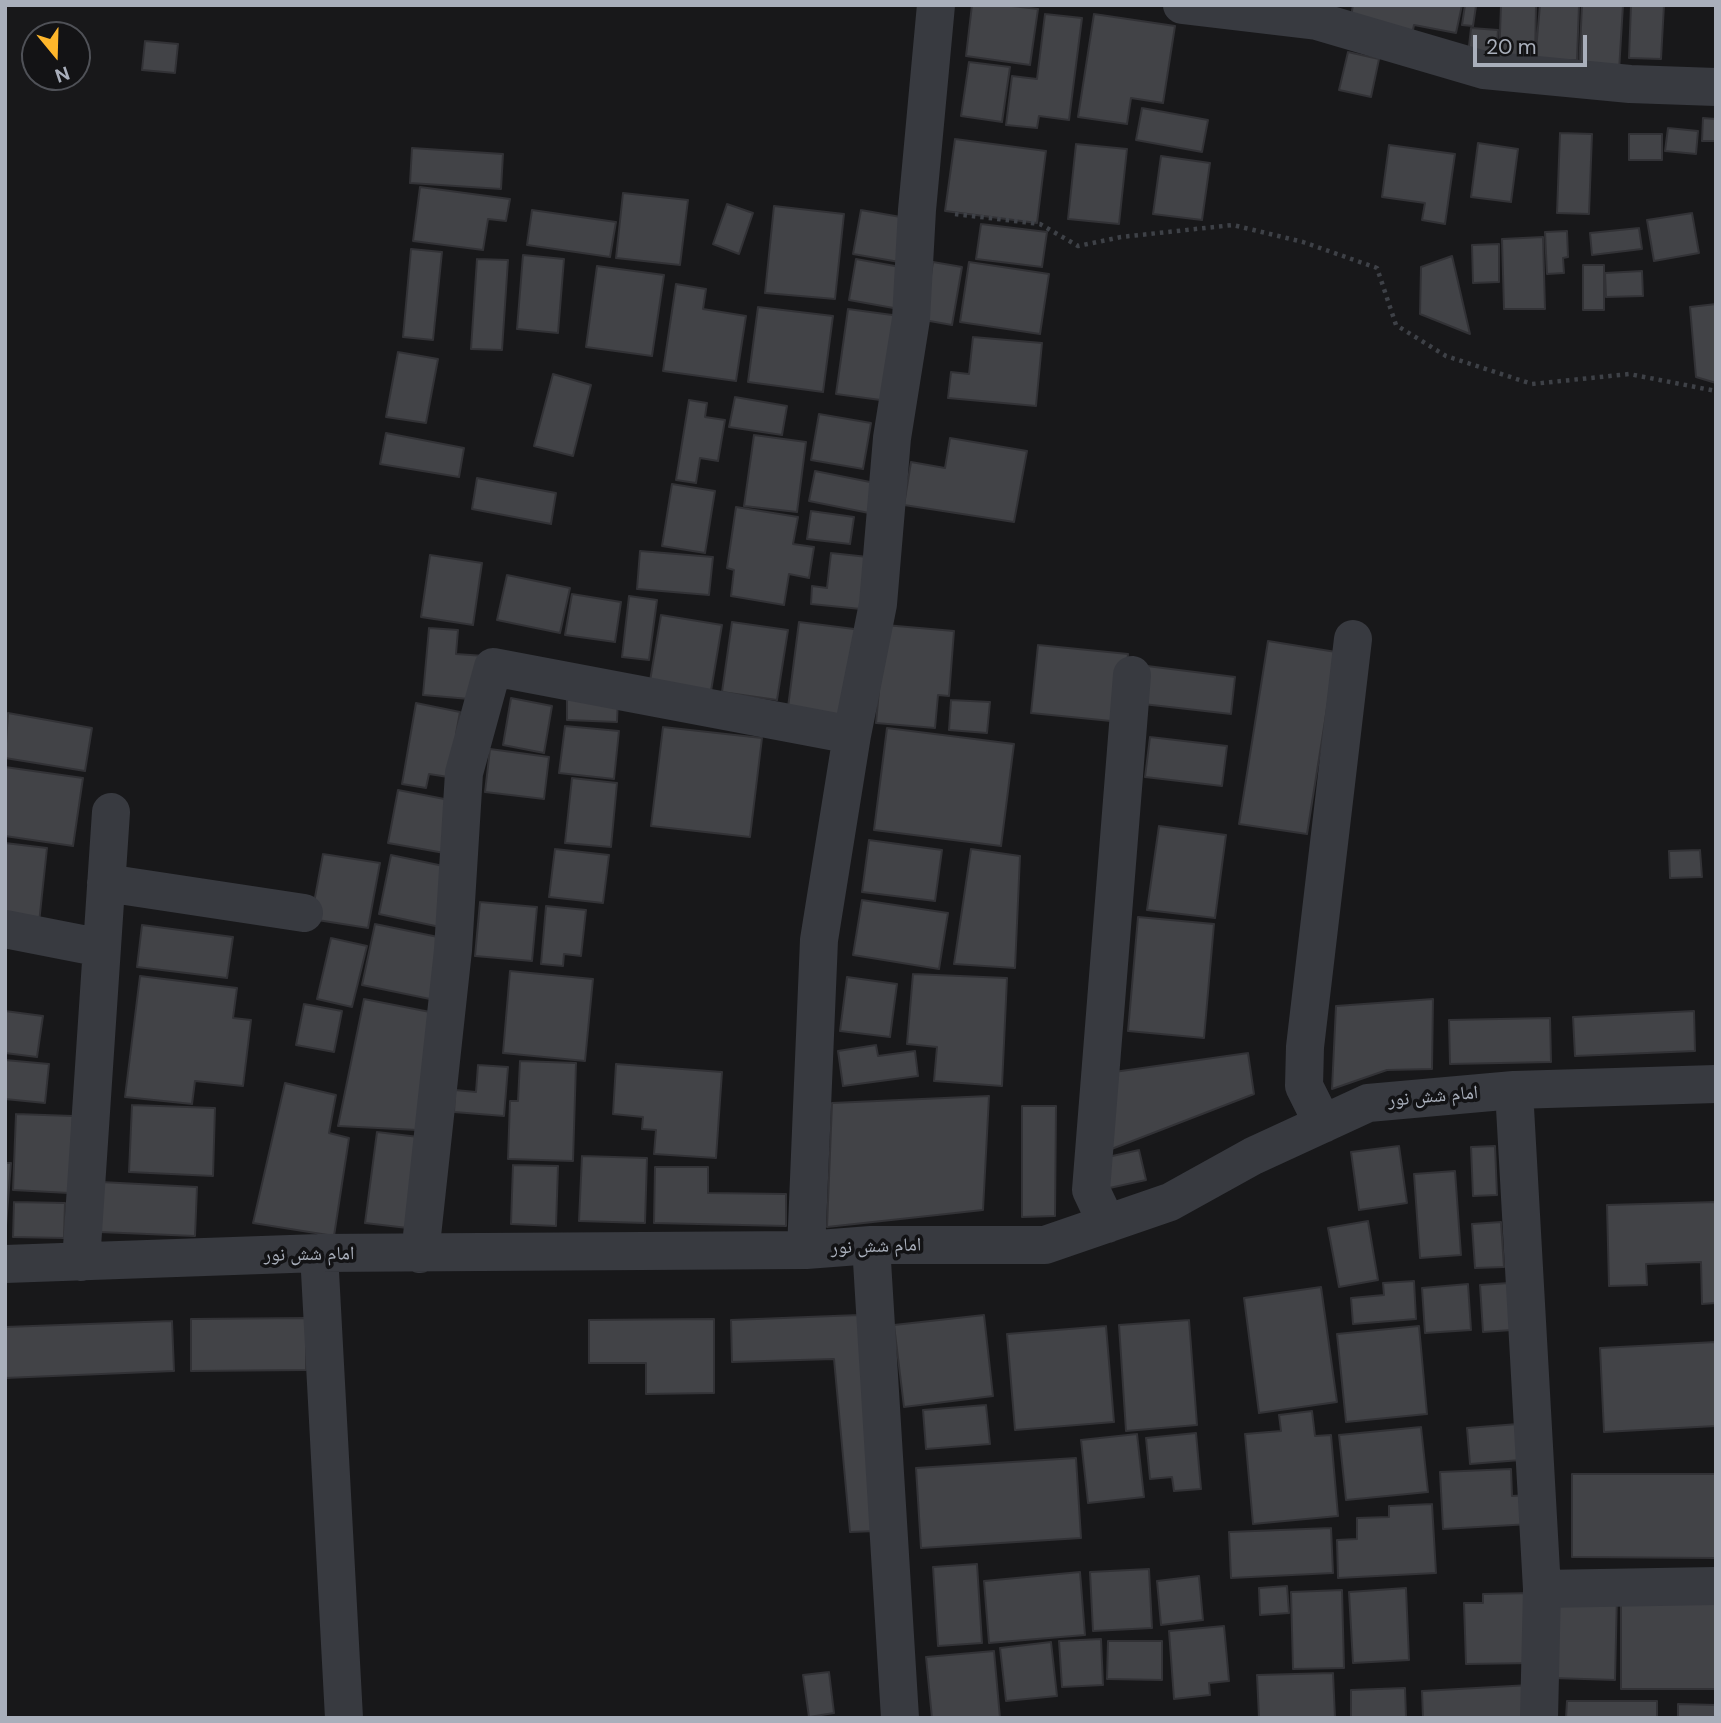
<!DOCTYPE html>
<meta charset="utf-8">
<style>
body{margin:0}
#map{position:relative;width:1721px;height:1723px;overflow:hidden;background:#18181a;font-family:"DM Sans",sans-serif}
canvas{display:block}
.frame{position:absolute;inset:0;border:7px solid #a9afbb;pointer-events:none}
.north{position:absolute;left:21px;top:21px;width:70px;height:70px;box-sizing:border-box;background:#131315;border:2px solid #4f5157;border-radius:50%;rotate:161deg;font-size:19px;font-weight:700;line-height:28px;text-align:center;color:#a9afbb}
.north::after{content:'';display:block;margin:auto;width:24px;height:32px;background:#ffb72b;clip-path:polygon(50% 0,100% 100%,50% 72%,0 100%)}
.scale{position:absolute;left:1473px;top:35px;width:114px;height:32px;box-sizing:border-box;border:4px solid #a9afbb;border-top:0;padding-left:9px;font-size:21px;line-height:24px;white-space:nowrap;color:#a9afbb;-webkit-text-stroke:5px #131315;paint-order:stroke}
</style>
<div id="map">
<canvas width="1721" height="1723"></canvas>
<div class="frame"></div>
<div class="north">N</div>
<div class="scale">20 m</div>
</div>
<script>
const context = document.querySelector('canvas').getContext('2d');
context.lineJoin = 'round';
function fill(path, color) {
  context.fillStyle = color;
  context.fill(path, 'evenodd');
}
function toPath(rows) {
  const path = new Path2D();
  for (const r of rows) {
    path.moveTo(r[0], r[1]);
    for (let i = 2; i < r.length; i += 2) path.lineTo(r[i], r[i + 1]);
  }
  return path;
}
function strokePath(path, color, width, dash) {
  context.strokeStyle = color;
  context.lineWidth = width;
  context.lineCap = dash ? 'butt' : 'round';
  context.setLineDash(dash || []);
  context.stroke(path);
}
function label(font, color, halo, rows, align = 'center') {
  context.font = font + ' "DM Sans","Noto Naskh Arabic",sans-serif';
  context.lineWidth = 7;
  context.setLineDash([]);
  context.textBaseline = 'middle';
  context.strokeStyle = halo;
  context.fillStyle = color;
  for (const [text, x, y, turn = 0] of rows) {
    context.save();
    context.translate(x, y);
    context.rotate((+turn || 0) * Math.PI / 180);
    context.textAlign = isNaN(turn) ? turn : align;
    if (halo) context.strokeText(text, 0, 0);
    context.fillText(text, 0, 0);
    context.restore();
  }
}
const building = toPath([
 [972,5,1004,5,1038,9,1030,65,966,56,972,5],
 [1353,5,1462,5,1456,33,1414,25,1411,40,1349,28,1353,5],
 [1465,5,1476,6,1473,26,1462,25,1465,5],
 [1501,5,1536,5,1535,61,1499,60,1501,5],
 [1540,5,1579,5,1577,60,1535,61,1540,5],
 [1582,5,1623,5,1619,71,1579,69,1582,5],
 [1631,5,1664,5,1661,59,1629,58,1631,5],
 [1045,14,1082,18,1069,120,1039,116,1037,128,1006,125,1012,76,1037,79,1045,14],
 [1094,14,1175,26,1163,103,1131,98,1127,124,1078,117,1094,14],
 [1471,28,1498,30,1496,57,1468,55,1471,28],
 [145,41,178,44,175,73,142,70,145,41],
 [1348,52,1379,59,1371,97,1339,90,1348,52],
 [969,62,1010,67,1002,122,961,116,969,62],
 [1142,108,1208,120,1202,152,1136,140,1142,108],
 [1703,118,1716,119,1716,141,1702,141,1703,118],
 [1668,128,1698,131,1696,154,1665,151,1668,128],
 [1560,133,1592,134,1589,214,1557,213,1560,133],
 [1629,134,1662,134,1662,160,1629,160,1629,134],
 [955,139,1046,151,1037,223,945,211,955,139],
 [1478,143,1518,149,1511,202,1471,197,1478,143],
 [1076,144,1127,149,1119,224,1068,219,1076,144],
 [1389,145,1455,154,1445,224,1422,220,1425,203,1382,197,1389,145],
 [412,148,503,154,501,189,410,183,412,148],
 [1161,156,1210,163,1202,220,1153,214,1161,156],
 [420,187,510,199,506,221,488,219,483,250,413,241,420,187],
 [623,193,688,200,680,265,616,258,623,193],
 [727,204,753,213,739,254,713,244,727,204],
 [774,206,844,214,835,299,765,293,774,206],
 [532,210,616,222,610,257,527,245,532,210],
 [861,210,912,219,905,263,853,254,861,210],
 [1692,213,1699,253,1654,261,1647,220,1692,213],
 [981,224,1047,232,1042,267,976,259,981,224],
 [1639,228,1642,249,1592,255,1590,233,1639,228],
 [1567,231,1568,257,1563,258,1564,273,1547,274,1545,232,1567,231],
 [1543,237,1545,309,1504,309,1502,239,1543,237],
 [1499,244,1499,282,1473,283,1472,245,1499,244],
 [411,249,442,252,433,340,403,337,411,249],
 [523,255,564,259,558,333,517,329,523,255],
 [1452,256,1470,334,1420,314,1421,267,1452,256],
 [477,259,508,260,502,350,471,349,477,259],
 [856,259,906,268,899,309,849,300,856,259],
 [933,262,962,267,952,325,924,320,933,262],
 [969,262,1049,274,1040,334,960,322,969,262],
 [1583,265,1604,265,1604,310,1583,310,1583,265],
 [597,266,664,275,652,356,586,347,597,266],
 [1642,271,1643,296,1606,297,1605,273,1642,271],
 [676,284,706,289,703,309,746,316,736,381,663,371,676,284],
 [1716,304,1716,383,1696,377,1690,307,1716,304],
 [758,307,833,316,823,392,748,382,758,307],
 [848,309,907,317,895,402,836,394,848,309],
 [973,337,1042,343,1036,406,948,398,951,372,969,374,973,337],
 [398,352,438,359,426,423,386,417,398,352],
 [553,374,591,385,573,456,534,446,553,374],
 [735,397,787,406,782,435,729,427,735,397],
 [689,400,707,403,705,417,725,420,718,461,700,458,696,483,676,480,689,400],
 [819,414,871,423,863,469,811,460,819,414],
 [386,433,464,448,459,477,380,464,386,433],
 [754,435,806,442,797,512,744,506,754,435],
 [950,438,1027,451,1014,522,904,505,911,462,945,468,950,438],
 [815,471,875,483,869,513,809,501,815,471],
 [477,478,556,493,551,524,472,509,477,478],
 [672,484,715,491,705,553,662,546,672,484],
 [736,507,798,517,793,544,814,547,809,578,789,574,784,605,731,596,734,570,727,568,736,507],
 [811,511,854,517,850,544,807,539,811,511],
 [640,551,713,557,709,595,637,589,640,551],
 [831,553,877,558,871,610,811,604,812,586,827,588,831,553],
 [430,555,482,563,473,625,421,617,430,555],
 [507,575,570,588,560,633,497,620,507,575],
 [572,594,621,602,615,642,565,635,572,594],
 [629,596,657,600,649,660,622,657,629,596],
 [661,615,722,625,711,691,650,681,661,615],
 [732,622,788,630,777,700,722,692,732,622],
 [799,622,862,630,850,723,787,715,799,622],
 [885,625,954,631,949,696,938,695,935,728,876,723,885,625],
 [429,628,458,630,456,654,485,656,481,700,423,695,429,628],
 [1268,641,1336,652,1307,834,1239,824,1268,641],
 [1038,645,1128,654,1121,722,1031,713,1038,645],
 [1147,666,1235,677,1231,714,1143,704,1147,666],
 [567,695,618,697,617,722,567,720,567,695],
 [511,698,552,706,544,753,503,745,511,698],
 [951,700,990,702,987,733,949,730,951,700],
 [416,703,460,712,456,734,461,779,429,774,426,788,402,784,416,703],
 [8,713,92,728,85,771,5,758,8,713],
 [565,726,619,731,614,779,559,773,565,726],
 [663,727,762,738,750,837,651,826,663,727],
 [887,728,1014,744,1001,846,874,830,887,728],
 [1150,737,1227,746,1222,786,1145,777,1150,737],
 [490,749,549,757,544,799,485,792,490,749],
 [5,767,83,778,73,846,5,836,5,767],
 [572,778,617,783,611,847,565,843,572,778],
 [398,790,460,802,450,854,388,843,398,790],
 [1159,826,1226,835,1215,918,1147,910,1159,826],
 [869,840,942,850,935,901,862,892,869,840],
 [5,843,47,848,39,923,5,920,5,843],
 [555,849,609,855,603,903,549,897,555,849],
 [971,849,1020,856,1015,968,954,964,971,849],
 [1700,850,1702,877,1670,878,1669,851,1700,850],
 [323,854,380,863,368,928,311,919,323,854],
 [391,855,453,868,440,927,379,914,391,855],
 [862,900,948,913,939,969,853,955,862,900],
 [480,902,537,907,532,961,475,956,480,902],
 [546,906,586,910,581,956,564,954,563,966,541,964,546,906],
 [1138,917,1214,924,1204,1038,1128,1031,1138,917],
 [375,924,443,938,430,999,362,985,375,924],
 [142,925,233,937,227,978,137,967,142,925],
 [331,938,367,946,352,1007,317,999,331,938],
 [510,971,593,979,585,1061,503,1053,510,971],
 [913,974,1007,978,1002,1086,934,1081,937,1047,907,1044,913,974],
 [140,976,237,988,233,1018,251,1020,243,1086,195,1081,192,1104,125,1097,140,976],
 [847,977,897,984,890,1037,840,1031,847,977],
 [364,999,430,1012,417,1130,338,1126,364,999],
 [1433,999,1432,1069,1387,1070,1332,1089,1336,1006,1433,999],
 [304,1004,342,1011,334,1052,296,1045,304,1004],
 [5,1011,43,1016,37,1057,5,1053,5,1011],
 [1694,1011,1695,1051,1575,1056,1573,1017,1694,1011],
 [1550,1018,1551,1062,1450,1064,1449,1020,1550,1018],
 [876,1045,878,1056,915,1051,918,1076,843,1086,838,1051,876,1045],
 [1248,1053,1254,1094,1109,1150,1114,1072,1248,1053],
 [5,1060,49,1064,45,1103,5,1099,5,1060],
 [520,1061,576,1063,573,1161,508,1159,510,1101,518,1101,520,1061],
 [616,1064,722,1072,716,1158,654,1154,656,1130,642,1129,643,1117,613,1114,616,1064],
 [478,1065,508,1067,504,1116,454,1112,455,1090,476,1092,478,1065],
 [285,1083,336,1095,329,1133,349,1138,334,1236,253,1223,285,1083],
 [989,1096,983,1210,827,1227,832,1103,989,1096],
 [132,1105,215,1108,213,1176,129,1172,132,1105],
 [1022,1106,1056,1106,1055,1216,1022,1217,1022,1106],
 [16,1114,73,1116,69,1193,13,1190,16,1114],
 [377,1132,427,1138,416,1229,365,1223,377,1132],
 [1399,1146,1407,1203,1359,1210,1351,1152,1399,1146],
 [1495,1146,1497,1195,1473,1196,1471,1147,1495,1146],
 [1139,1150,1146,1180,1105,1189,1099,1159,1139,1150],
 [582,1156,647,1158,645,1223,579,1221,582,1156],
 [5,1163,11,1163,5,1238,5,1163],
 [513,1165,558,1166,556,1226,511,1224,513,1165],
 [655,1167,708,1167,708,1193,786,1194,786,1226,654,1223,655,1167],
 [1455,1171,1461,1255,1420,1258,1414,1174,1455,1171],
 [101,1182,197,1187,195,1236,99,1232,101,1182],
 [14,1202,65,1203,64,1238,13,1237,14,1202],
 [1716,1202,1716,1303,1702,1304,1701,1262,1646,1264,1647,1285,1609,1286,1607,1205,1716,1202],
 [1368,1221,1378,1280,1339,1287,1328,1228,1368,1221],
 [1501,1222,1504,1267,1475,1268,1472,1224,1501,1222],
 [1414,1281,1416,1319,1353,1324,1351,1298,1384,1295,1383,1283,1414,1281],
 [1509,1283,1512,1330,1483,1332,1480,1285,1509,1283],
 [1468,1284,1471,1330,1425,1333,1422,1288,1468,1284],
 [1321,1287,1337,1402,1259,1413,1244,1298,1321,1287],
 [859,1315,877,1531,850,1532,834,1359,732,1362,731,1320,859,1315],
 [984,1315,993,1396,904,1407,894,1325,984,1315],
 [306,1318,306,1370,191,1371,191,1319,306,1318],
 [714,1319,714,1393,646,1394,646,1363,589,1363,589,1320,714,1319],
 [1189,1320,1197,1425,1126,1431,1119,1325,1189,1320],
 [172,1321,174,1371,5,1378,5,1327,172,1321],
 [1106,1326,1114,1422,1015,1430,1007,1334,1106,1326],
 [1419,1326,1427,1414,1346,1422,1337,1334,1419,1326],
 [1716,1342,1716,1426,1604,1432,1600,1348,1716,1342],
 [986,1405,990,1444,926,1449,923,1410,986,1405],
 [1312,1411,1315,1436,1331,1435,1338,1516,1253,1524,1245,1434,1281,1431,1279,1415,1312,1411],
 [1518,1424,1521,1460,1470,1464,1467,1428,1518,1424],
 [1421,1427,1428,1492,1346,1500,1339,1435,1421,1427],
 [1196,1433,1201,1489,1174,1491,1172,1477,1150,1479,1146,1438,1196,1433],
 [1137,1434,1144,1497,1088,1503,1081,1440,1137,1434],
 [1076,1458,1081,1538,921,1548,916,1468,1076,1458],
 [1511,1469,1512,1496,1530,1495,1531,1524,1443,1529,1440,1472,1511,1469],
 [1572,1474,1716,1474,1716,1558,1572,1557,1572,1474],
 [1432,1504,1436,1573,1338,1578,1337,1540,1357,1539,1357,1518,1389,1517,1389,1506,1432,1504],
 [1331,1528,1333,1573,1231,1578,1229,1532,1331,1528],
 [977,1564,982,1643,938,1646,933,1567,977,1564],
 [1149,1569,1152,1628,1093,1631,1090,1572,1149,1569],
 [1080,1572,1085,1635,989,1643,984,1581,1080,1572],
 [1199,1576,1203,1620,1161,1625,1157,1581,1199,1576],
 [1287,1586,1289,1613,1260,1615,1259,1588,1287,1586],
 [1406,1588,1409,1660,1353,1663,1349,1592,1406,1588],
 [1342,1590,1344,1668,1293,1669,1291,1592,1342,1590],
 [1716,1591,1716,1689,1621,1689,1621,1592,1716,1591],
 [1534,1593,1535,1663,1466,1664,1464,1603,1483,1603,1483,1594,1534,1593],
 [1554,1593,1617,1594,1615,1680,1553,1678,1554,1593],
 [1224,1626,1229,1681,1209,1683,1210,1695,1174,1699,1169,1631,1224,1626],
 [1101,1639,1103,1685,1062,1687,1059,1641,1101,1639],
 [1108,1641,1162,1641,1162,1680,1107,1679,1108,1641],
 [1051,1642,1057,1696,1006,1701,1000,1648,1051,1642],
 [994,1651,1000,1718,932,1718,926,1657,994,1651],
 [829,1672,834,1713,809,1717,803,1675,829,1672],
 [1333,1673,1335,1718,1259,1718,1257,1675,1333,1673],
 [1530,1685,1532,1718,1423,1718,1422,1691,1530,1685],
 [1405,1688,1406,1718,1351,1718,1351,1690,1405,1688],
 [1567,1701,1657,1701,1657,1718,1566,1718,1567,1701],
 [1678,1704,1716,1705,1716,1718,1678,1718,1678,1704]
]);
fill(building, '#424347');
strokePath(building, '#323236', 2);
strokePath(toPath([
 [955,214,1040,224,1078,246,1121,237,1233,225,1303,242,1377,268,1396,325,1446,356,1532,384,1629,374,1716,391]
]), '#3e4147', 4.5, [3.5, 5]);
strokePath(toPath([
 [1182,5,1317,21,1484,70,1630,84,1716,87],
 [106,883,304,913],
 [5,929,102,948],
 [1514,1090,1542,1589,1716,1586],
 [1323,1124,1304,1086,1305,1047,1353,639],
 [1107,1224,1091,1190,1132,675],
 [871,1245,900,1718],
 [806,1250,819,940,852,735,878,604,892,438,911,319,917,210,936,5],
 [319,1253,344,1718],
 [420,1254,453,950,464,773,493,667,852,735],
 [81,1262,111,812],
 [5,1264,319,1253,806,1250,871,1245,1045,1245,1170,1202,1253,1156,1368,1103,1514,1090,1716,1084],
 [1539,1718,1542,1589]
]), '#383a40', 38);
label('19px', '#a9afbb', '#131315', [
 ["امام شش نور",1433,1097,-5],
 ["امام شش نور",876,1247,-2],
 ["امام شش نور",309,1255,-1]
]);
</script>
